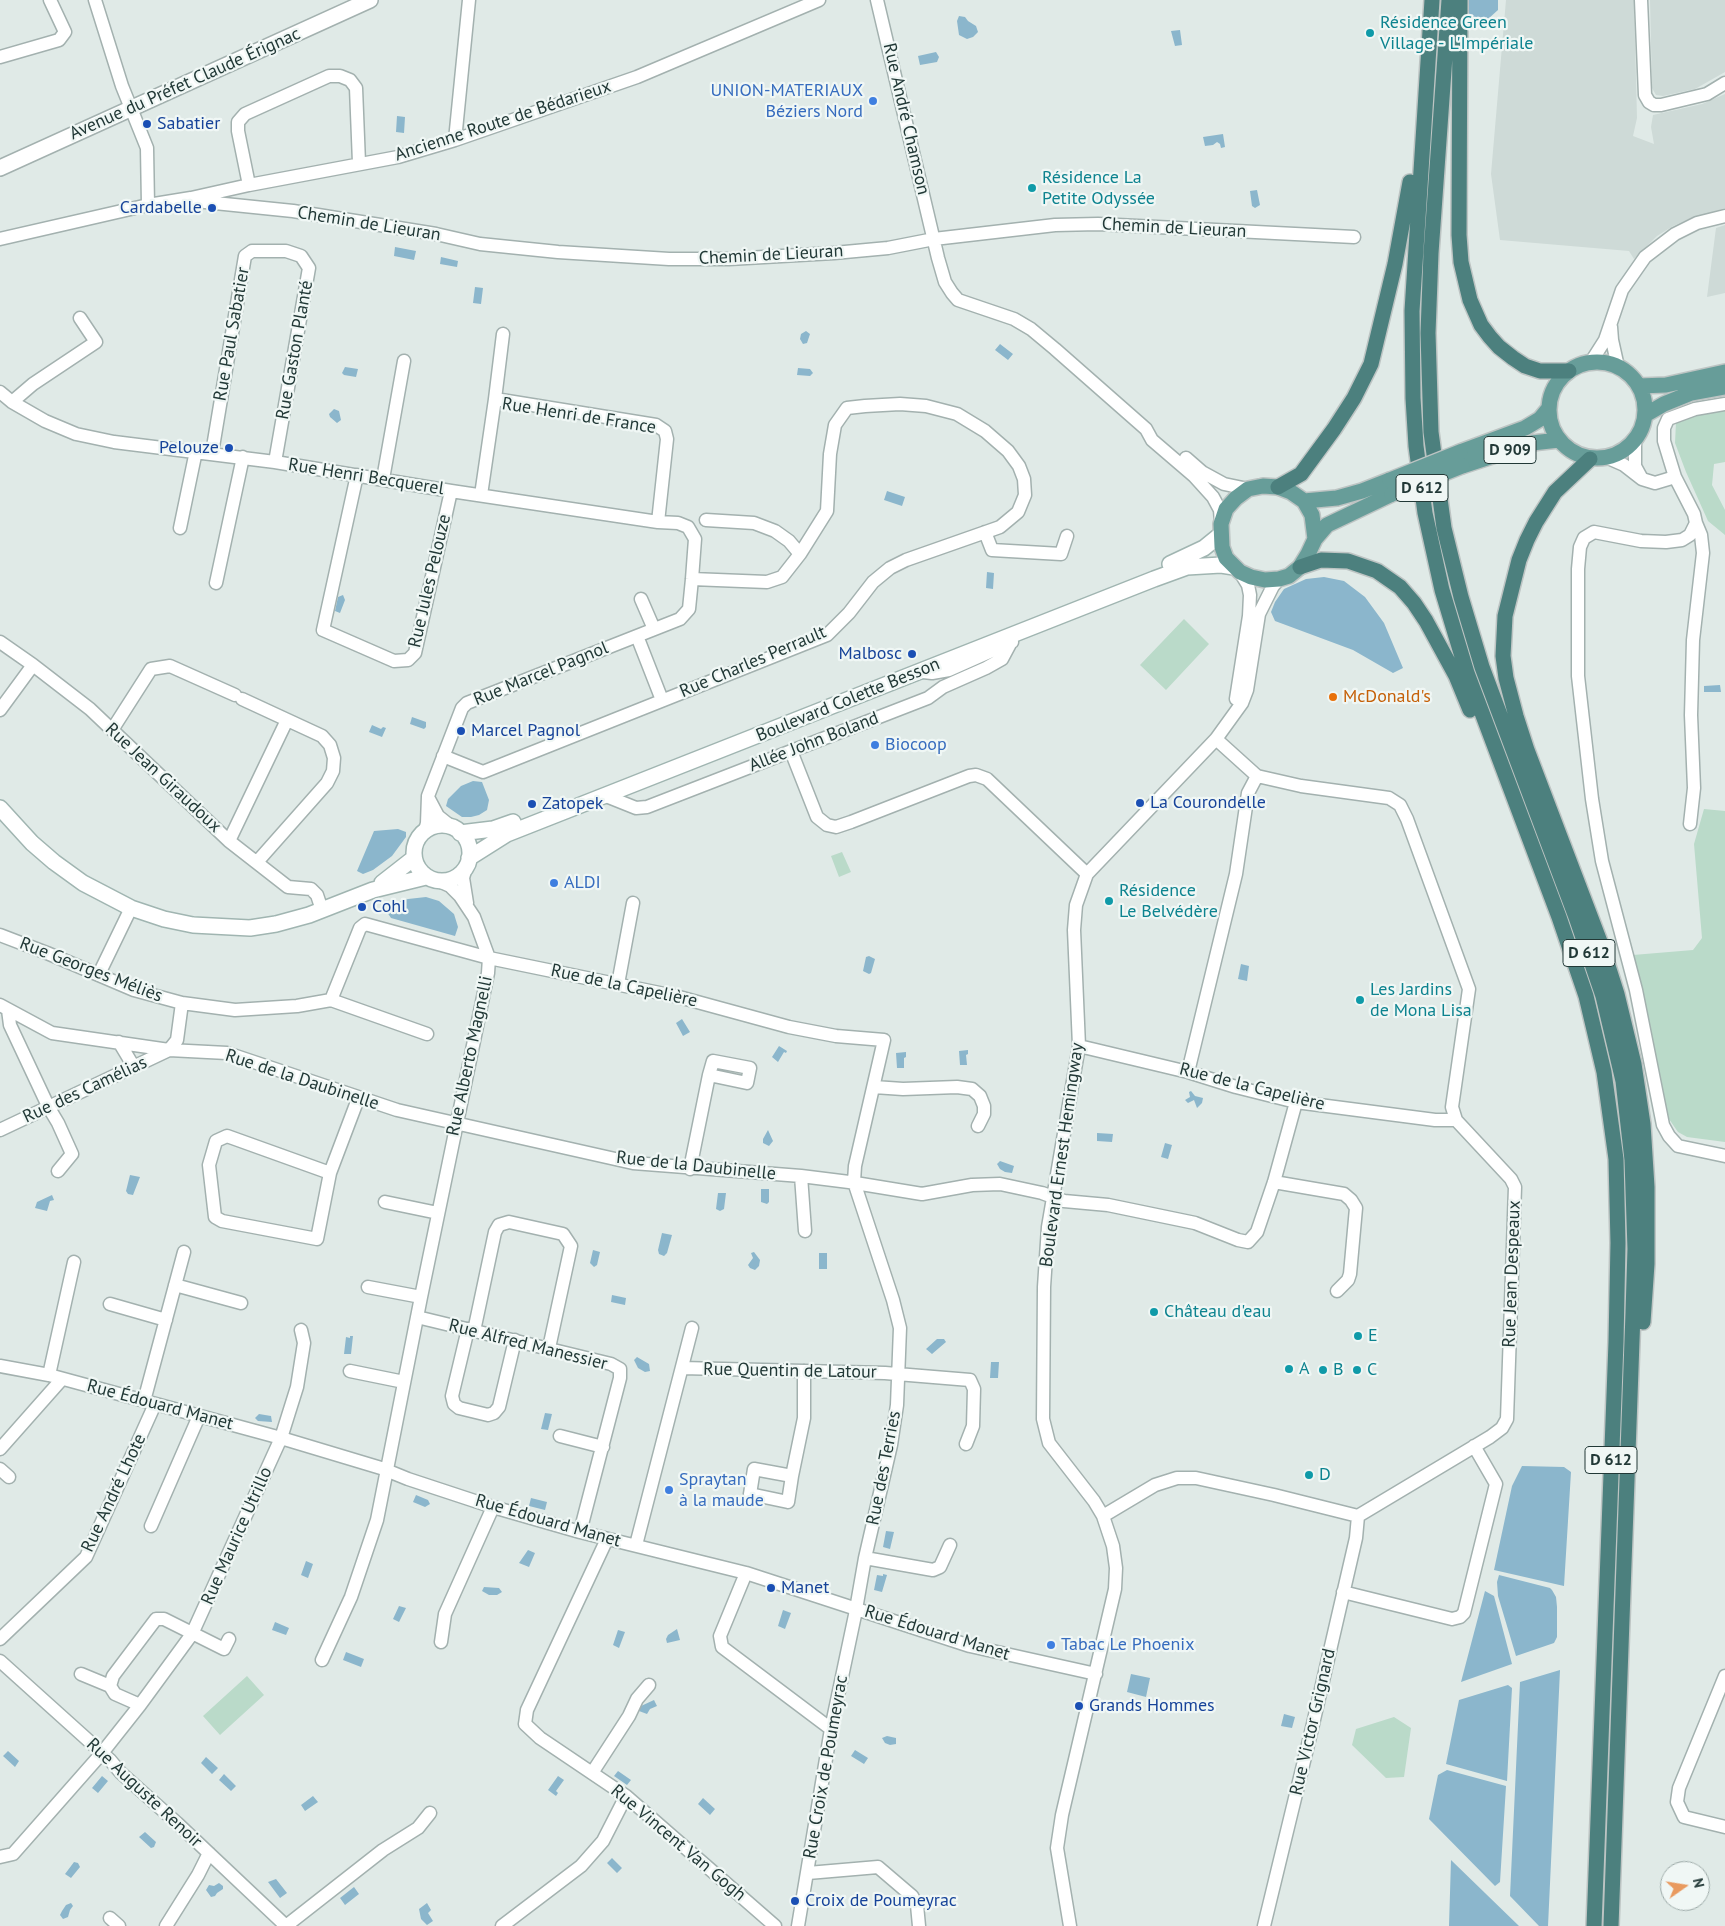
<!DOCTYPE html>
<meta charset="utf-8">
<style>
body{margin:0}
#map{position:relative;width:1725px;height:1926px;overflow:hidden;background:#e0eae7;font-family:"PT Sans",sans-serif}
canvas{display:block}
.north{position:absolute;left:1660px;top:1861px;width:50px;height:50px;box-sizing:border-box;background:#f0f7f5;border:1px solid #9eaba9;border-radius:50%;rotate:77deg;font-size:14px;font-weight:700;line-height:20px;text-align:center;color:#223937}
.north::after{content:'';display:block;margin:auto;width:18px;height:22px;background:#e99a5f;clip-path:polygon(50% 0,100% 100%,50% 72%,0 100%)}
</style>
<div id="map">
<canvas width="1725" height="1926"></canvas>
<div class="north">N</div>
</div>
<script>
const context = document.querySelector('canvas').getContext('2d');
context.lineJoin = 'round';
function fill(path, color) {
  context.fillStyle = color;
  context.fill(path, 'evenodd');
}
function toPath(rows) {
  const path = new Path2D();
  for (const r of rows) {
    if (r.length === 3) {
      path.moveTo(r[0] + r[2], r[1]);
      path.arc(r[0], r[1], r[2], 0, 2 * Math.PI);
      continue;
    }
    path.moveTo(r[0], r[1]);
    for (let i = 2; i < r.length; i += 2) path.lineTo(r[i], r[i + 1]);
  }
  return path;
}
function strokePath(path, color, width, dash) {
  context.strokeStyle = color;
  context.lineWidth = width;
  context.lineCap = dash ? 'butt' : 'round';
  context.setLineDash(dash || []);
  context.stroke(path);
}
function label(font, color, halo, rows, align = 'center') {
  context.font = font + ' "PT Sans",sans-serif';
  context.lineWidth = 4.5;
  context.setLineDash([]);
  context.textBaseline = 'middle';
  context.strokeStyle = halo;
  context.fillStyle = color;
  for (const [text, x, y, turn = 0] of rows) {
    context.save();
    context.translate(x, y);
    context.rotate((+turn || 0) * Math.PI / 180);
    context.textAlign = isNaN(turn) ? turn : align;
    if (halo) context.strokeText(text, 0, 0);
    context.fillText(text, 0, 0);
    context.restore();
  }
}
fill(toPath([
 [1506,0,1634,0,1637,118,1633,136,1654,144,1651,127,1653,115,1702,104,1725,94,1725,208,1689,219,1673,226,1657,236,1634,259,1629,251,1500,240,1491,174],
 [1650,0,1725,0,1725,72,1695,89,1663,96,1656,95,1652,88],
 [1725,225,1725,293,1707,297,1716,228]
]), '#cedad7');
fill(toPath([
 [1725,409,1725,462,1714,464,1712,485,1725,510,1725,535,1708,521,1686,472,1675,443,1676,422,1707,412],
 [1184,619,1209,644,1166,690,1140,665],
 [1704,809,1725,811,1725,1142,1687,1137,1678,1132,1669,1119,1633,955,1693,950,1702,938,1694,844],
 [842,852,851,872,839,877,831,856],
 [247,1676,264,1695,220,1735,203,1716],
 [1394,1717,1411,1728,1404,1777,1386,1778,1352,1745,1356,1729]
]), '#badac9');
fill(toPath([
 [1469,0,1498,0,1498,10,1488,19,1479,21,1469,17],
 [959,16,965,17,968,21,976,26,978,32,973,37,967,39,959,35,957,21],
 [1180,30,1182,45,1175,46,1171,31],
 [936,52,939,57,937,62,920,65,918,56],
 [397,116,405,117,404,133,396,132],
 [1223,134,1225,147,1221,148,1220,144,1217,142,1213,145,1205,146,1203,137],
 [1257,190,1260,205,1255,208,1252,206,1250,191],
 [395,247,416,251,414,260,394,256],
 [441,257,458,261,457,267,440,264],
 [475,287,483,288,481,304,473,303],
 [806,331,810,334,807,343,803,344,800,339,801,334],
 [1000,344,1013,354,1008,360,995,350],
 [345,367,358,369,356,377,344,375,342,373],
 [798,368,810,369,813,373,810,376,797,375],
 [334,409,339,411,341,420,337,423,330,417,329,414],
 [887,491,905,497,902,506,884,500],
 [987,572,994,573,993,589,986,588],
 [1324,577,1344,581,1365,597,1384,623,1403,668,1393,673,1353,650,1275,621,1271,612,1275,602,1284,589,1306,579],
 [343,595,345,600,340,613,335,611,338,597],
 [1720,685,1721,692,1704,692,1704,686],
 [412,717,426,722,426,727,424,729,410,724],
 [372,725,381,729,383,727,386,728,382,737,369,732],
 [473,781,482,782,489,800,487,810,479,815,471,817,462,817,446,806,448,799,461,786],
 [398,829,406,832,406,837,392,856,373,870,363,874,357,871,374,831],
 [426,897,439,901,454,914,458,927,455,936,391,918,387,912,391,904,408,899],
 [869,956,875,959,871,973,869,974,863,971,866,957],
 [1241,964,1249,966,1247,981,1238,979],
 [682,1019,690,1032,683,1036,676,1023],
 [779,1046,787,1051,786,1053,784,1052,778,1062,772,1057],
 [968,1050,968,1054,966,1055,967,1065,960,1065,959,1051],
 [906,1052,906,1057,904,1058,904,1068,897,1068,896,1053],
 [1191,1091,1195,1096,1203,1098,1202,1103,1197,1108,1194,1100,1188,1103,1185,1100,1190,1097,1189,1092],
 [768,1130,773,1141,769,1146,763,1143,763,1139],
 [1097,1133,1113,1134,1112,1142,1097,1141],
 [1165,1143,1172,1145,1168,1159,1161,1157],
 [1000,1161,1014,1166,1012,1173,1005,1172,1000,1169,997,1164],
 [130,1175,140,1177,133,1195,128,1194,126,1191],
 [761,1189,769,1189,769,1202,767,1204,761,1202],
 [718,1193,726,1193,724,1209,720,1211,716,1209],
 [52,1195,54,1200,50,1201,47,1211,35,1208,37,1202],
 [662,1233,672,1235,667,1253,664,1256,659,1254,658,1250],
 [593,1250,600,1252,597,1265,594,1267,590,1263],
 [754,1252,760,1260,759,1266,755,1270,750,1268,748,1265,753,1258,751,1253],
 [819,1253,827,1253,827,1269,819,1269],
 [612,1295,626,1298,625,1305,611,1302],
 [350,1336,353,1336,351,1354,344,1354,346,1337,350,1338],
 [937,1339,944,1339,946,1342,932,1354,926,1349],
 [637,1357,649,1364,650,1371,645,1372,638,1368,634,1360],
 [991,1362,999,1362,998,1378,990,1378],
 [545,1413,552,1414,548,1430,541,1429],
 [259,1414,271,1416,272,1422,258,1421,255,1418],
 [1522,1466,1564,1467,1571,1472,1564,1586,1494,1570,1512,1486],
 [416,1495,428,1500,430,1504,425,1507,413,1502],
 [531,1498,547,1502,545,1510,529,1506],
 [886,1531,894,1532,890,1549,883,1547],
 [528,1550,535,1553,529,1567,519,1563],
 [306,1561,313,1564,308,1578,301,1575],
 [883,1574,887,1575,882,1592,874,1590,877,1575,883,1576],
 [1499,1575,1550,1588,1552,1590,1556,1597,1557,1607,1557,1637,1554,1643,1516,1656,1498,1596,1497,1582],
 [484,1587,499,1588,502,1592,497,1595,489,1595,482,1591],
 [1485,1591,1494,1596,1512,1664,1461,1682],
 [399,1606,406,1608,399,1622,393,1619],
 [783,1610,791,1613,785,1629,778,1626],
 [275,1622,289,1628,286,1635,272,1630],
 [677,1629,680,1640,667,1643,666,1639,668,1635],
 [618,1630,625,1632,619,1648,613,1645],
 [346,1652,364,1659,361,1667,343,1660],
 [1560,1670,1548,1926,1539,1926,1510,1896,1520,1682],
 [1131,1674,1150,1678,1146,1697,1127,1692],
 [1508,1685,1512,1688,1507,1781,1446,1764,1459,1700],
 [654,1700,657,1706,650,1709,647,1714,639,1711,641,1706],
 [1284,1714,1295,1717,1292,1728,1281,1726],
 [887,1736,896,1738,896,1744,890,1745,885,1743,882,1738],
 [855,1750,868,1758,864,1764,851,1756],
 [8,1751,19,1761,15,1767,3,1756],
 [206,1757,218,1768,212,1774,201,1763],
 [1447,1770,1506,1786,1500,1882,1495,1886,1429,1819,1438,1775],
 [618,1771,631,1780,627,1785,614,1776],
 [224,1774,236,1786,231,1791,219,1780],
 [102,1776,108,1781,98,1793,92,1788],
 [558,1776,564,1780,556,1791,558,1793,556,1796,548,1790],
 [313,1796,318,1802,305,1811,301,1805],
 [703,1798,715,1809,710,1815,698,1804],
 [145,1832,156,1842,154,1847,151,1848,139,1837],
 [612,1858,622,1868,617,1873,607,1863],
 [1451,1860,1519,1926,1449,1926],
 [74,1862,78,1863,80,1867,71,1878,65,1874],
 [276,1879,287,1893,280,1898,268,1882],
 [219,1883,223,1886,223,1889,217,1893,215,1896,211,1897,206,1890,209,1885,214,1886],
 [354,1887,359,1894,345,1905,340,1898],
 [71,1903,73,1906,70,1910,68,1917,63,1919,60,1915,62,1911,66,1905],
 [427,1903,431,1910,428,1913,433,1921,427,1925,421,1919,419,1909]
]), '#8bb6cc');
const minor = toPath([
 [95,0,122,86,147,148,148,205],
 [877,0,938,258,945,282,952,293,958,300,1014,319,1031,329,1055,349,1146,429,1152,440,1194,476,1213,497,1220,510,1221,523],
 [1641,0,1645,95,1649,102,1654,105,1661,105,1707,94,1725,83],
 [0,57,59,40,65,32,50,0],
 [455,140,469,0],
 [249,185,238,131,238,122,245,114,329,76,340,76,350,80,356,88,359,163],
 [191,198,205,202,293,211,436,234,480,244,558,252,669,259,729,259,834,253,888,248,934,239,1055,225,1098,224,1354,237],
 [0,239,148,205,191,198,249,185,398,157,455,140,637,77,819,0],
 [1611,327,1612,340,1618,367],
 [1591,362,1605,340,1622,290,1645,257,1675,234,1697,223,1725,216],
 [0,392,12,402,45,421,76,434,114,442,275,462,451,491,658,522,678,523,688,527,695,539,692,579,689,609,680,619,467,703,462,708,428,796,427,823,425,831],
 [495,399,503,334],
 [12,402,33,384,96,342,80,318],
 [1635,442,1635,466,1641,477],
 [212,453,245,256,252,251,286,251,301,256,309,268,275,462],
 [1186,458,1202,472,1224,484,1248,489],
 [1608,458,1624,465,1642,479,1655,483,1675,477,1694,514,1696,523,1690,535,1682,540,1666,542,1641,541,1594,532,1584,538,1580,547,1578,569,1578,676,1592,799,1602,861,1636,990,1663,1125,1669,1136,1678,1146,1725,1156],
 [357,475,323,630,394,661,408,660,415,653,451,491],
 [1675,477,1664,441,1664,428,1668,419,1695,409,1725,404],
 [383,479,404,361],
 [481,495,495,399,656,425,665,431,667,439,658,522],
 [706,520,754,523,775,531,789,541,800,554],
 [180,528,196,451],
 [985,532,992,550,1061,554,1067,536],
 [216,583,243,457],
 [641,599,654,629],
 [637,636,662,700],
 [0,642,33,665,90,709,229,841,288,887,311,889,317,895,322,910],
 [923,672,932,673,949,670,1012,642],
 [242,699,322,736,330,745,334,758,333,771,327,783,257,862],
 [1236,699,1249,616,1250,595,1248,585,1240,572],
 [0,710,33,665],
 [112,730,151,669,170,666,235,695],
 [791,751,817,817,827,825,836,827,851,822,969,776,976,775,987,779,1087,874],
 [443,756,483,772,827,635,849,613,873,582,890,568,906,560,1000,527,1018,512,1025,495,1024,479,1019,466,1008,451,985,431,957,414,926,406,900,404,865,406,847,408,835,425,830,454,827,511,800,554,782,577,767,582,692,579],
 [606,796,636,808,647,807,928,698,943,687,986,668,1002,659,1010,644],
 [429,799,438,816,453,828],
 [1690,824,1694,788,1691,715,1693,640,1703,553,1701,535,1696,523],
 [229,841,287,720],
 [466,867,463,878,467,903],
 [0,935,47,953,134,990,182,1003,235,1010,297,1006,331,1000,427,1034],
 [99,974,131,908],
 [618,984,633,903],
 [331,1000,360,928,365,924,489,958,679,997,789,1027,836,1036,884,1040,855,1166,854,1182,893,1300,900,1328,897,1405,891,1445,865,1558,855,1615,831,1729,798,1926],
 [0,1005,52,1033,169,1050,227,1053,397,1110,633,1163,801,1176,849,1182,922,1194,972,1185,1000,1184,1042,1193,1064,1201,1108,1205,1195,1223,1238,1240,1248,1242,1257,1232,1274,1182,1296,1102],
 [8,1010,10,1025,49,1108,58,1123,72,1154,58,1171],
 [119,1042,134,1067],
 [1079,1046,1188,1072,1236,1087,1296,1102,1435,1120,1456,1120],
 [1188,1072,1236,874,1248,793,1257,776,1216,739],
 [874,1087,903,1089,957,1087,972,1089,980,1096,984,1106,984,1114,978,1126],
 [0,1130,169,1050,177,1040,182,1003],
 [690,1169,709,1075,747,1083,750,1068,713,1061,709,1075],
 [330,1173,317,1239,222,1221,215,1217,209,1165,216,1141,227,1136,330,1173,358,1099],
 [801,1176,805,1231],
 [1274,1182,1344,1194,1351,1200,1356,1208,1350,1274,1348,1280,1337,1291],
 [385,1202,438,1213],
 [175,1285,241,1303],
 [368,1287,421,1297],
 [110,1304,166,1320],
 [417,1317,611,1364,620,1369,620,1378,580,1532],
 [468,1329,452,1396,454,1404,459,1408,488,1415,494,1413,499,1407,515,1340],
 [474,1331,495,1232,499,1225,509,1222,563,1234,571,1246,549,1348],
 [0,1366,49,1375,281,1438,381,1468,408,1479,493,1507,580,1532,746,1573,970,1646,1096,1674],
 [682,1368,885,1373,970,1380,974,1389,973,1426,966,1444],
 [350,1371,404,1382],
 [49,1375,74,1262],
 [144,1401,184,1252],
 [560,1436,603,1447],
 [0,1449,62,1379],
 [0,1469,9,1477],
 [792,1476,788,1502,750,1494,754,1469,792,1476,804,1418,804,1371],
 [1103,1516,1155,1485,1177,1478,1196,1478,1274,1495,1358,1516,1490,1437,1502,1428,1507,1419,1515,1187,1511,1179,1456,1120,1452,1107,1469,989,1407,819,1400,805,1389,798,1301,786,1257,776],
 [151,1526,199,1416],
 [607,1539,527,1710,525,1724,540,1738,626,1796,775,1926],
 [636,1545,692,1328],
 [865,1558,933,1570,940,1567,950,1545],
 [746,1573,720,1636,722,1647,831,1729],
 [1343,1592,1452,1619,1460,1617,1464,1613,1496,1484,1474,1446],
 [0,1639,86,1557,155,1404],
 [441,1642,445,1614,493,1507],
 [322,1660,351,1597,377,1520,421,1297,488,973,489,958,474,917,460,896,450,886,439,881],
 [0,1661,110,1760,121,1773,177,1823,286,1926,383,1850,418,1828,430,1813],
 [81,1674,110,1686,115,1694,140,1705],
 [1725,1676,1679,1788,1677,1802,1684,1817,1725,1827],
 [110,1686,113,1676,156,1619,164,1619,224,1649,229,1639],
 [592,1773,629,1716,637,1699,649,1685],
 [0,1857,13,1854,102,1753,140,1705,192,1634,281,1438,297,1387,304,1343,301,1330],
 [808,1873,878,1867,912,1896,917,1905,919,1926],
 [110,1918,119,1926],
 [166,1926,198,1875,209,1853],
 [502,1926,581,1866,603,1841,626,1796],
 [1070,1926,1057,1848,1062,1815,1115,1589,1116,1568,1113,1546,1103,1516,1094,1501,1049,1443,1043,1419,1044,1287,1048,1227,1079,1046,1074,930,1076,905,1087,874,1216,739,1242,703,1247,690,1259,614,1273,586,1279,579],
 [1264,1926,1313,1724,1356,1538,1358,1516]
]);
const tertiary = toPath([
 [0,168,370,0]
]);
const secondary = toPath([
 [1170,564,1204,548,1220,535],
 [0,808,32,843,54,862,83,883,131,908,164,919,193,925,250,928,276,924,309,915,373,890,426,877],
 [442,853,28],
 [460,833,493,829,513,822],
 [469,858,507,834,1154,579,1187,567,1221,565,1234,567],
 [382,883,414,858]
]);
const primary = toPath([
 [1597,410,48],
 [1639,386,1666,385,1725,372],
 [1645,415,1664,404,1691,393,1725,387],
 [1460,452,1525,428,1540,419,1549,408],
 [1462,466,1532,443,1559,440],
 [1263,486,1278,487,1291,492,1304,501,1312,515,1315,539,1308,554,1300,567,1289,576,1279,579,1265,580,1251,577,1240,572,1226,558,1222,547,1221,524,1226,509,1236,498,1248,489,1263,486],
 [1304,501,1337,498,1362,491,1390,480],
 [1315,539,1327,525,1392,494]
]);
const trunk = toPath([
 [1432,0,1412,311,1413,398,1416,446,1425,513,1442,590,1467,673,1559,917,1586,996,1604,1072,1616,1159,1618,1243,1616,1342,1594,1926],
 [1449,0,1431,253,1428,333,1431,432,1444,528,1461,597,1482,667,1576,917,1603,996,1623,1081,1632,1160,1635,1249,1633,1313,1611,1926],
 [1460,0,1459,235,1461,262,1470,300,1481,325,1490,337,1499,347,1513,358,1525,366,1540,371,1569,371],
 [1590,459,1555,492,1536,522,1527,540,1519,560,1505,616,1503,656,1506,678,1516,716,1527,750,1602,947,1617,994,1634,1064,1643,1124,1647,1187,1647,1264,1643,1322],
 [1278,487,1301,474,1334,429,1354,398,1371,364,1395,264,1410,182],
 [1300,567,1321,560,1348,561,1377,571,1400,587,1414,603,1426,621,1456,676,1470,710]
]);
strokePath(minor, '#a3b1af', 15);
strokePath(tertiary, '#a3b1af', 18);
strokePath(secondary, '#a0b5b1', 18);
strokePath(primary, '#bdc4c3', 18);
strokePath(trunk, '#bdc4c3', 18);
strokePath(minor, '#fff', 12);
strokePath(tertiary, '#fff', 15);
strokePath(secondary, '#fff', 15);
strokePath(primary, '#679d99', 15);
strokePath(trunk, '#4c807e', 15);
const primaryBridge = toPath([
 [1390,480,1460,452],
 [1392,494,1462,466]
]);
strokePath(primaryBridge, '#bdc4c3', 18, []);
strokePath(primaryBridge, '#679d99', 15);
for (const [x, y, r, color] of [
 [1370,33,5,"#0f9aa8"],
 [873,101,5,"#3f7fe0"],
 [147,124,5,"#1a4fb4"],
 [1032,188,5,"#0f9aa8"],
 [212,208,5,"#1a4fb4"],
 [229,448,5,"#1a4fb4"],
 [912,654,5,"#1a4fb4"],
 [1333,697,5,"#e8710a"],
 [461,731,5,"#1a4fb4"],
 [875,745,5,"#3f7fe0"],
 [1140,803,5,"#1a4fb4"],
 [532,804,5,"#1a4fb4"],
 [554,883,5,"#3f7fe0"],
 [1109,901,5,"#0f9aa8"],
 [362,907,5,"#1a4fb4"],
 [1360,1000,5,"#0f9aa8"],
 [1154,1312,5,"#0f9aa8"],
 [1358,1336,5,"#0f9aa8"],
 [1289,1369,5,"#0f9aa8"],
 [1323,1370,5,"#0f9aa8"],
 [1357,1370,5,"#0f9aa8"],
 [1309,1475,5,"#0f9aa8"],
 [669,1490,5,"#3f7fe0"],
 [771,1588,5,"#1a4fb4"],
 [1051,1645,5,"#3f7fe0"],
 [1079,1706,5,"#1a4fb4"],
 [795,1901,5,"#1a4fb4"]
]) {
  const dot = new Path2D();
  dot.arc(x, y, r, 0, 2 * Math.PI);
  context.fillStyle = color;
  context.fill(dot);
  strokePath(dot, '#f0f7f5', 2);
}
for (const [x, y, w] of [
 [1510,450,52],
 [1422,488,52],
 [1589,953,52],
 [1611,1460,52]
]) {
  const box = new Path2D();
  box.roundRect(x - w / 2, y - 13.5, w, 27, 4);
  context.fillStyle = '#f0f7f5';
  context.fill(box);
  strokePath(box, '#223937', 1);
}
label('bold 16px', '#223937', null, [
 ["D 909",1510,450],
 ["D 612",1422,488],
 ["D 612",1589,953],
 ["D 612",1611,1460]
]);
label('18px', '#0d838f', '#f0f7f5', [
 ["Résidence Green",1380,23],
 ["Village - L'Impériale",1380,44],
 ["Résidence La",1042,178],
 ["Petite Odyssée",1042,199],
 ["Résidence",1119,891],
 ["Le Belvédère",1119,912],
 ["Les Jardins",1370,990],
 ["de Mona Lisa",1370,1011],
 ["Château d'eau",1164,1312],
 ["E",1368,1336],
 ["A",1299,1369],
 ["B",1333,1370],
 ["C",1367,1370],
 ["D",1319,1475]
], 'left');
label('18px', '#223937', '#f0f7f5', [
 ["Avenue du Préfet Claude Érignac",185,84,-24],
 ["Rue André Chamson",906,119,77],
 ["Ancienne Route de Bédarieux",503,121,-18],
 ["Chemin de Lieuran",369,224,9],
 ["Chemin de Lieuran",1174,228,3],
 ["Chemin de Lieuran",771,255,-3],
 ["Rue Paul Sabatier",232,334,-80],
 ["Rue Gaston Planté",295,350,-80],
 ["Rue Henri de France",579,416,9],
 ["Rue Henri Becquerel",366,477,9],
 ["Rue Jules Pelouze",430,581,-77],
 ["Rue Charles Perrault",753,662,-23],
 ["Rue Marcel Pagnol",541,674,-22],
 ["Boulevard Colette Besson",848,700,-22],
 ["Allée John Boland",814,742,-21],
 ["Rue Jean Giraudoux",163,778,43],
 ["Rue Georges Méliès",91,970,21],
 ["Rue de la Capelière",624,986,12],
 ["Rue Alberto Magnelli",470,1056,-78],
 ["Rue de la Daubinelle",302,1080,18],
 ["Rue de la Capelière",1252,1087,14],
 ["Rue des Camélias",85,1090,-25],
 ["Boulevard Ernest Hemingway",1062,1155,-82],
 ["Rue de la Daubinelle",696,1166,6],
 ["Rue Jean Despeaux",1512,1274,-88],
 ["Rue Alfred Manessier",528,1345,14],
 ["Rue Quentin de Latour",790,1371,1],
 ["Rue Édouard Manet",160,1405,15],
 ["Rue des Terries",884,1468,-79],
 ["Rue André Lhote",114,1493,-65],
 ["Rue Édouard Manet",548,1521,16],
 ["Rue Maurice Utrillo",237,1536,-66],
 ["Rue Édouard Manet",937,1633,17],
 ["Rue Victor Grignard",1313,1722,-77],
 ["Rue Croix de Poumeyrac",826,1767,-80],
 ["Rue Auguste Renoir",144,1793,43],
 ["Rue Vincent Van Gogh",678,1843,40]
]);
label('18px', '#366cbe', '#f0f7f5', [
 ["UNION-MATERIAUX",863,91,"right"],
 ["Béziers Nord",863,112,"right"],
 ["Biocoop",885,745],
 ["ALDI",564,883],
 ["Spraytan",679,1480],
 ["à la maude",679,1501],
 ["Tabac Le Phoenix",1061,1645]
], 'left');
label('18px', '#164399', '#f0f7f5', [
 ["Sabatier",157,124],
 ["Cardabelle",202,208,"right"],
 ["Pelouze",219,448,"right"],
 ["Malbosc",902,654,"right"],
 ["Marcel Pagnol",471,731],
 ["La Courondelle",1150,803],
 ["Zatopek",542,804],
 ["Cohl",372,907],
 ["Manet",781,1588],
 ["Grands Hommes",1089,1706],
 ["Croix de Poumeyrac",805,1901]
], 'left');
label('18px', '#c56008', '#f0f7f5', [
 ["McDonald's",1343,697]
], 'left');
</script>
